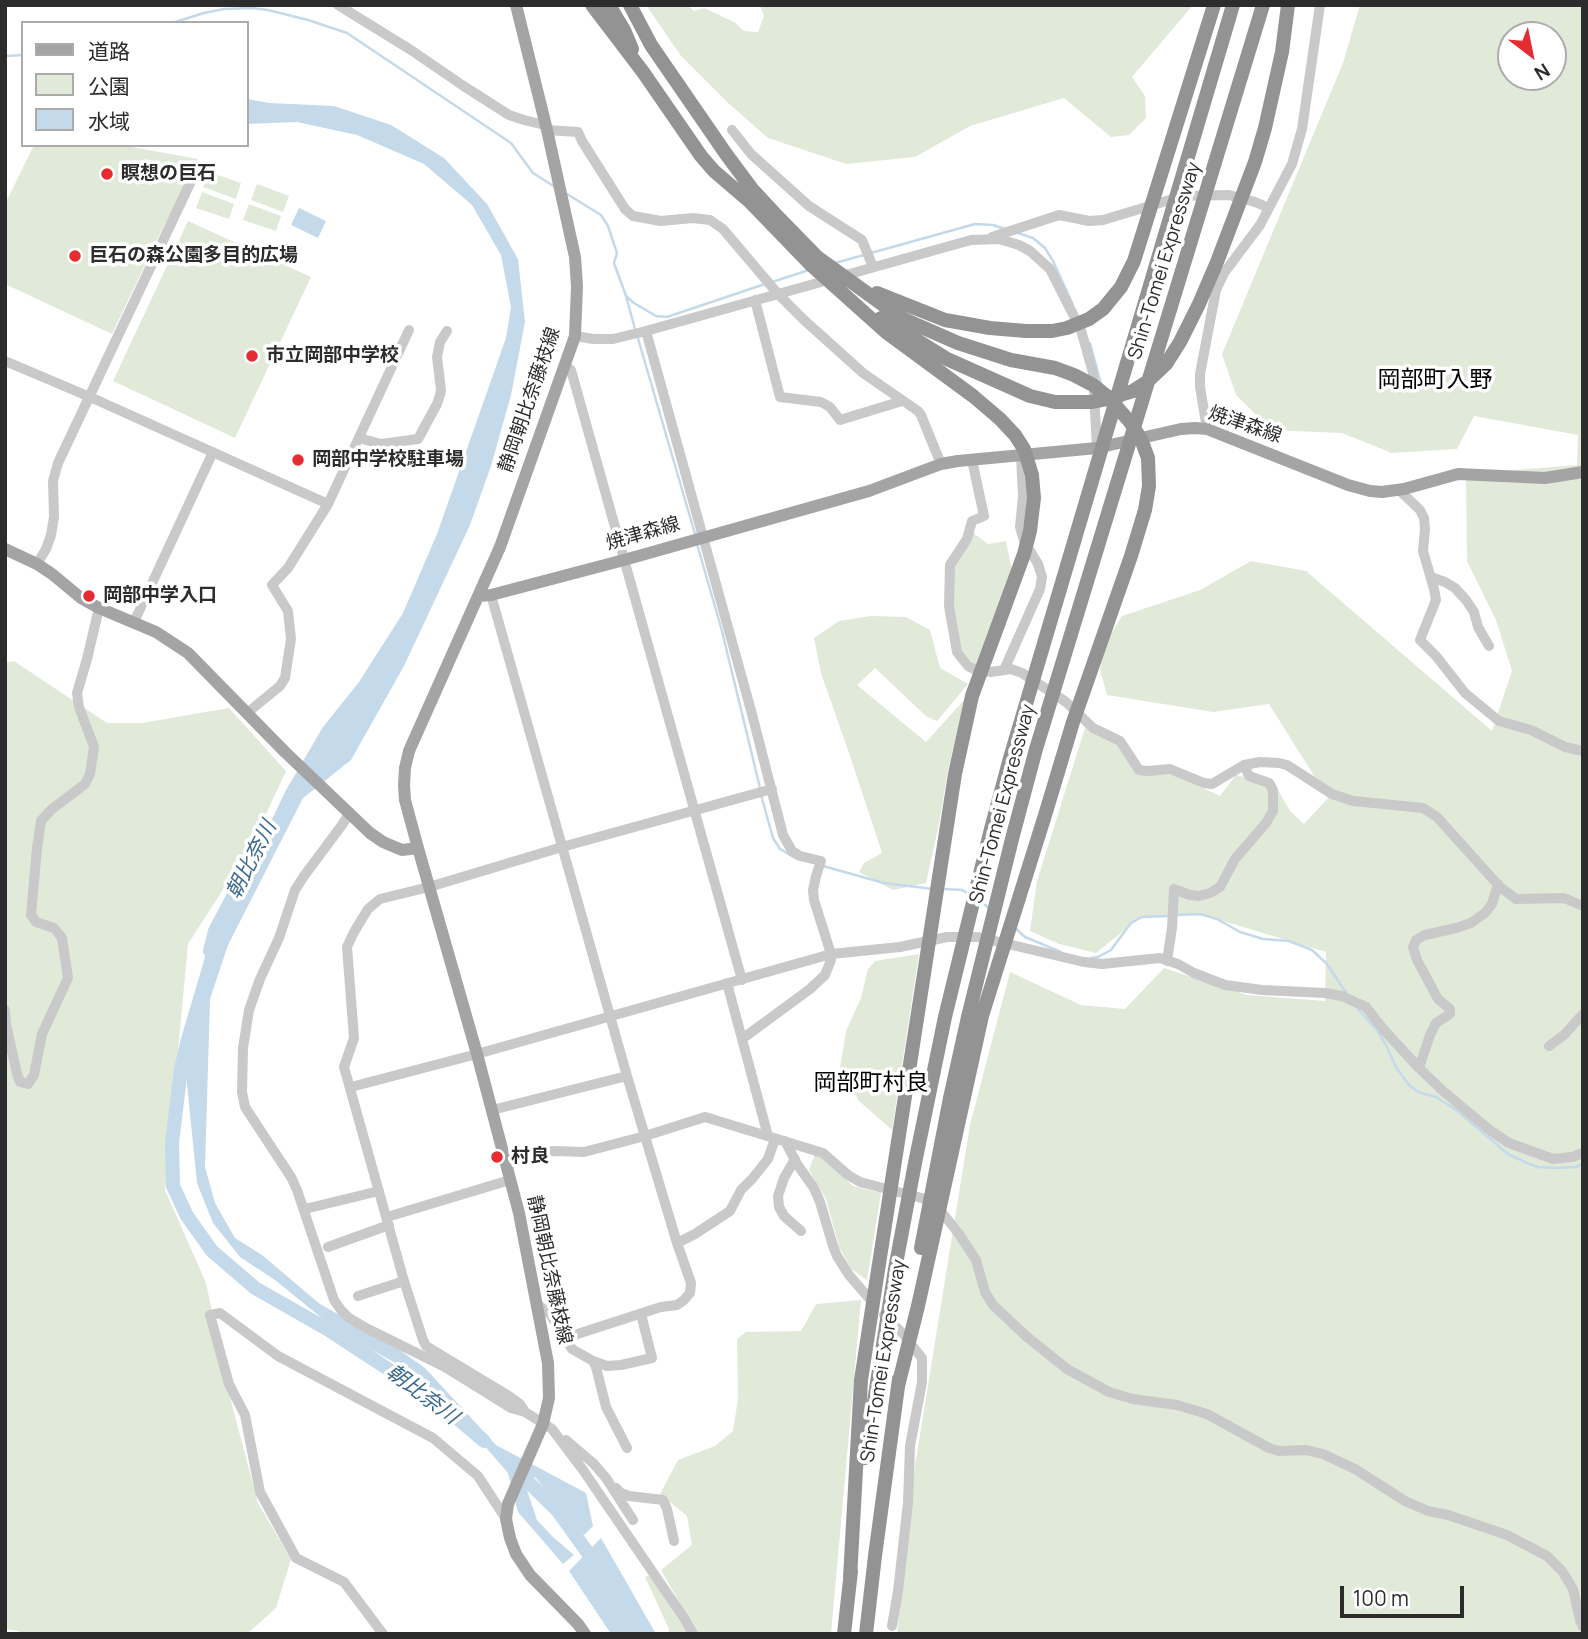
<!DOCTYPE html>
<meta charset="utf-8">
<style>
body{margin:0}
#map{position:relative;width:1588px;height:1639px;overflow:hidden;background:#fff;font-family:Manrope,"Noto Sans JP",sans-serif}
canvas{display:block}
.frame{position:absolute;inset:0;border:7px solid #2c2c2c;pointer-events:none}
.legend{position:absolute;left:21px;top:21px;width:228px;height:126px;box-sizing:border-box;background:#fff;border:2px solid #ababab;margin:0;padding:9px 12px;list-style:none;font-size:21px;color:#2c2c2c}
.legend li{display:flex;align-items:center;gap:14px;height:35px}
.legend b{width:35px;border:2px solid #ababab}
.north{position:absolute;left:1497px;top:21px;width:70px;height:70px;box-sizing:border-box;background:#fff;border:2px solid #ababab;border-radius:50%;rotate:148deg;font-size:19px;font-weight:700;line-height:28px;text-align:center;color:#2c2c2c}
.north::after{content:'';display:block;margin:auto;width:24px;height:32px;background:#e52c31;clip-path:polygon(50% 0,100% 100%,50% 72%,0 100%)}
.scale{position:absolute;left:1340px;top:1586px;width:124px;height:32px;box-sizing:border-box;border:4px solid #2c2c2c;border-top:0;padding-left:9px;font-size:21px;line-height:24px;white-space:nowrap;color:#2c2c2c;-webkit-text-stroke:5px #fff;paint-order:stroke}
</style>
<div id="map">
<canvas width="1588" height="1639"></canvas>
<div class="frame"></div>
<ul class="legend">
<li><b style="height:9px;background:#a4a4a4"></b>道路</li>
<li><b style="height:19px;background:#e1ead9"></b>公園</li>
<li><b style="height:19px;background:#c4daea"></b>水域</li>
</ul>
<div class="north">N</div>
<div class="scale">100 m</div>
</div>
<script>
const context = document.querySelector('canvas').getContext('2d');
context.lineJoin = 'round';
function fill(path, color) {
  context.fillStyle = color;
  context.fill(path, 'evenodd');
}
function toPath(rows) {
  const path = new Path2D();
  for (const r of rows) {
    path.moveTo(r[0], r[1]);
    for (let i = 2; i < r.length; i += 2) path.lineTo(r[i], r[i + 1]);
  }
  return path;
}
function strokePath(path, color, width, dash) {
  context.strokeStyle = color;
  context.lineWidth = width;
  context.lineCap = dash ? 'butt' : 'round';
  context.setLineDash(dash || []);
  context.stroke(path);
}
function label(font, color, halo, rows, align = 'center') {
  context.font = font + ' Manrope,"Noto Sans JP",sans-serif';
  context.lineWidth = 7;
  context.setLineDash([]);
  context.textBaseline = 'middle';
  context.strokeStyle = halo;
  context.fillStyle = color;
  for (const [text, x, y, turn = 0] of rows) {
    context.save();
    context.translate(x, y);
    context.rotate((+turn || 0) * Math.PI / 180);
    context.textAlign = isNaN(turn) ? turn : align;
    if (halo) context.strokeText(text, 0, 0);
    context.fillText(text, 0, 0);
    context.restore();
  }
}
fill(toPath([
 [646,5,687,5,694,11,704,8,734,22,744,31,758,32,764,16,760,5,1193,5,1132,77,1145,96,1146,118,1129,135,1111,137,1064,98,970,126,915,157,846,164,768,138,727,102,681,56],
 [1360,5,1583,5,1583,1634,897,1634,914,1472,970,1125,1010,972,1081,1005,1125,1009,1164,968,1247,995,1325,1001,1326,952,1203,915,1141,917,1096,953,1059,944,1030,931,1037,881,1085,728,1116,742,1137,772,1176,775,1220,796,1236,775,1275,785,1290,811,1304,824,1328,798,1269,704,1213,712,1107,695,1100,670,1104,645,1122,616,1200,590,1251,561,1306,571,1492,731,1512,671,1496,620,1467,561,1466,474,1577,465,1578,435,1474,416,1457,449,1392,453,1342,433,1271,430,1236,395,1222,354,1343,63],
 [1511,35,1553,35,1553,77,1511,77],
 [34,145,121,145,198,159,168,224,165,223,112,334,5,284,5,204],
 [209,172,241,183,236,199,203,187],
 [257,184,289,196,283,212,251,200],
 [202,192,234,204,229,219,196,208],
 [249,204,281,216,276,231,243,220],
 [188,221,311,277,235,438,113,381],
 [972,532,988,544,1006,541,1012,571,977,668,960,648,951,602,953,560],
 [871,616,906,617,930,630,940,668,968,684,937,721,927,717,875,668,857,685,926,742,965,699,948,770,939,824,926,883,893,890,859,872,864,863,882,853,851,759,821,673,814,638,839,621],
 [14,661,107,723,142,723,229,708,286,771,251,846,188,944,165,1190,206,1283,232,1405,258,1503,291,1559,276,1608,247,1634,21,1634,19,1631,5,1629,5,663],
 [919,954,892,1130,859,1101,851,1087,839,1074,846,1031,861,998,868,969,875,961],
 [815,1154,824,1159,853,1186,881,1193,867,1280,851,1269,839,1247,826,1199,809,1170],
 [861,1300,831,1634,697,1634,661,1570,692,1545,687,1516,660,1494,678,1460,715,1446,733,1431,738,1399,737,1339,746,1332,801,1331,816,1304],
 [650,1575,688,1634,668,1634,669,1629,645,1577]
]), '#e1ead9');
fill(toPath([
 [247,99,269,103,334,106,391,125,444,158,487,204,518,259,525,322,511,395,491,466,470,525,404,666,351,760,303,798,228,945,210,999,205,1167,215,1203,235,1238,262,1255,320,1304,394,1346,425,1368,496,1445,586,1493,593,1526,584,1535,535,1477,526,1487,537,1520,553,1537,574,1555,563,1564,518,1512,508,1473,470,1429,401,1366,339,1332,275,1280,240,1257,213,1223,197,1183,182,1035,208,947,246,874,286,790,323,727,359,682,403,613,437,534,506,338,511,307,501,255,472,205,424,164,357,135,297,122,247,124],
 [299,208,326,221,318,238,291,225],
 [601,1538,656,1634,611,1634,569,1571]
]), '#c4daea');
strokePath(toPath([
 [172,23,204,13,224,9,251,8,268,10,308,20,347,33,511,143,533,173,555,187],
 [5,56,23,55],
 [567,194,601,215,608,226,617,253,614,263,626,296,635,329],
 [1018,233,1033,238,1045,248,1053,261,1073,305],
 [835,263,975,224,993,225,1005,229],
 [772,282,809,270],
 [626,296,634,303,656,316,667,317,765,284],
 [637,335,695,534],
 [1090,343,1101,384],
 [697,544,722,631,760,788],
 [761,795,773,838,780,849,797,859],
 [823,866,884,883,933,889],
 [943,889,962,890,971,895],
 [979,900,990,909],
 [1176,915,1200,914,1217,919,1240,932,1263,939,1289,941,1312,950,1327,964,1347,994],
 [1015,928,1025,937,1061,952],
 [1091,958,1098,957,1111,950,1131,923,1142,917,1169,916],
 [1357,1008,1377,1030,1386,1045,1396,1067,1409,1085,1418,1092,1436,1097,1455,1109,1508,1154,1527,1163,1538,1167,1556,1168,1576,1167,1583,1164]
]), '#c4daea', 2.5);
strokePath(toPath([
 [210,951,215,931,253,859],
 [188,1039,181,1069,172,1143,173,1186,187,1216,212,1251,255,1288,327,1329,437,1401,484,1441],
 [517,1471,558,1511,598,1567]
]), '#c4daea', 14);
strokePath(toPath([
 [338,5,411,50,462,85,509,115,524,120,545,125],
 [547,130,578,132,582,141,625,209,633,216,661,221,693,218,710,220,723,229,778,294,804,320,863,373,918,411,921,415,941,464],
 [732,130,751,154,809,206,862,240,873,267],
 [992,237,1059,215,1089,221,1103,220,1183,196,1229,195,1255,202,1269,208],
 [755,300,780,397,821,402,830,407,840,420,902,401],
 [646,331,752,714,783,835,792,851,800,856,821,861,816,876,813,890,814,900,831,954,831,960,825,975,810,989,742,1039],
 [575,336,593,339,613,339,646,331,971,240,999,239,1019,245,1030,251,1050,269,1081,330,1093,373,1097,448],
 [5,361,90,397,328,504],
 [564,365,571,370,742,980],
 [1207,429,1200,387,1200,374,1216,290,1224,273,1260,225,1292,164,1302,129,1320,5],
 [359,438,381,444,418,439,437,404,440,395,441,390,437,357,440,342,447,331],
 [972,460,984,516,972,521,967,539,950,565,949,606,957,652,968,666,976,670,991,672,1011,669,1022,673,1066,702,1093,728,1120,741,1139,770,1147,771,1170,769,1204,783,1212,784,1244,765,1260,762,1279,763,1287,765,1332,794,1353,801,1423,808,1437,817,1500,887,1516,899,1564,898,1583,906],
 [1399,490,1420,510,1424,518,1425,529,1423,551,1434,589,1436,600,1420,640,1436,656,1465,693,1499,721,1531,730,1565,747,1583,751],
 [37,564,46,549,51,535,54,517,53,481,58,463,193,177],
 [1431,577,1445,582,1455,588,1466,600,1474,612,1478,627,1489,646],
 [491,595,627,1076,677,1243,691,1283,690,1293,684,1300,677,1305,661,1307,565,1338],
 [134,622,213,452],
 [1004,670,1040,589,1042,577,1038,564,1024,541,1020,527,1023,496,1021,456],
 [247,713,280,686,285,678,291,639,288,611,272,585,288,568,328,504,409,330],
 [349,814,342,825,304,876,295,890,279,938,260,979,249,1010,243,1048,242,1092,245,1107,291,1177,297,1190,334,1300,341,1310,349,1318,368,1329,445,1367,511,1408,525,1412,552,1429,583,1470,684,1618,693,1634],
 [1167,961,1172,928,1174,889,1190,895,1199,896,1210,893,1220,887,1235,859,1266,823,1273,811,1273,790,1269,783,1249,776,1244,765],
 [727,983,768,1136],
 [5,1010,6,1024,17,1074,20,1082,28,1084,34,1075,42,1034,68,978,62,938,54,928,36,922,31,915,37,848,41,821,52,809,85,784,90,774,94,747,79,707,77,693,87,659,99,608],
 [1549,1046,1564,1035,1583,1014],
 [1419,1068,1430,1035,1436,1023,1450,1014,1450,1009,1438,999,1417,960,1413,947,1416,940,1425,935,1456,928,1471,923,1485,913,1492,904,1498,884],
 [351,1087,477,1054,831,954,900,947,947,937,978,937,1084,962,1102,964,1160,958,1178,964,1194,973,1225,985,1262,990,1325,993,1342,996,1366,1007,1384,1030,1419,1068,1443,1091,1491,1131,1509,1143,1553,1159,1572,1157,1583,1153],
 [492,1110,627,1076],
 [785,1141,797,1164,814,1188,820,1202,833,1246,837,1256,849,1275,874,1304],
 [795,1159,784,1178,778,1196,779,1207,784,1216,801,1231],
 [506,1165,543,1153,554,1151,584,1152,645,1136,705,1117,823,1153,848,1175,860,1182,933,1201,959,1234,976,1260,985,1292,993,1305,1026,1336,1067,1369,1109,1392,1133,1399,1177,1405,1207,1414,1269,1448,1279,1451,1306,1450,1323,1454,1355,1469,1405,1501,1428,1511,1448,1515,1507,1535,1547,1556,1562,1571,1573,1589,1580,1620,1583,1627],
 [305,1209,379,1191],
 [387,1217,510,1180],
 [677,1243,695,1234,730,1211,741,1190,752,1179,768,1159,775,1139],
 [328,1247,389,1225],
 [358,1296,404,1281],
 [537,1304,550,1314,572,1349,593,1361,596,1367,606,1407,627,1448],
 [884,1315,902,1333,922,1358,922,1382,910,1446,908,1503,898,1591,892,1626],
 [593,1361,607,1366,621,1365,652,1358,641,1314],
 [525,1412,520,1404,509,1396,426,1346,423,1340,404,1281,344,1067,354,1038,347,947,354,932,368,909,380,899,429,887,562,847,772,789],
 [566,1440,594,1464,606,1478,633,1520],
 [616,1488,621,1493,629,1496,663,1500,667,1509,674,1541],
 [383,1634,344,1582,296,1558,260,1492,245,1415,229,1384,210,1315,220,1313,278,1356,433,1438,478,1476,506,1519]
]), '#c9c9c9', 10);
strokePath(toPath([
 [516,5,547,130,575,257,577,286,575,336,500,547,409,751,405,768,404,785,405,800,418,848,477,1054,519,1213,548,1363,549,1398,543,1424,508,1504,506,1519,510,1538,516,1554,530,1575,578,1624,585,1634],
 [5,549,37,564,52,574,81,598,99,608,156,632,188,653,285,752,370,833,383,842,402,850,418,848],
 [479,596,491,595,624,560,869,491,941,464,958,461,1097,448,1181,429,1195,428,1207,429,1348,485,1370,491,1382,492,1404,489,1458,474,1545,478,1583,472]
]), '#a4a4a4', 12);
strokePath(toPath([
 [592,5,643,72,701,156,714,171,749,201,810,264,886,332,973,396,1000,419,1015,435,1024,449,1032,475,1034,498,1030,531,1024,554,972,696,955,774,861,1380,850,1578],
 [609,5,624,30,632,49],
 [630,5,651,45,726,154,752,189,777,216,817,257,900,317,917,325,958,343,1011,360,1055,368,1074,375,1093,385,1109,398,1130,422,1141,439,1148,458,1149,486,1145,510,1131,556,1073,722,1046,812,982,1016,918,1306,898,1386],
 [877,293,945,320,990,328,1026,331,1052,331,1067,328,1089,319,1103,309,1121,287,1134,261,1214,5],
 [881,318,947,359,1030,396,1055,402,1091,402,1107,399,1133,391,1147,382,1166,364,1180,342,1199,304,1217,262,1255,162,1265,128,1282,52,1288,5],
 [921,1248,950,1098,968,1017,1012,839,1036,749,1263,5],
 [865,1458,895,1269,915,1163,945,1017,991,829,1010,758,1233,5],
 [844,1634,851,1571],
 [866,1634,875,1556,899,1379]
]), '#939393', 14);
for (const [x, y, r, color] of [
 [107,174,7,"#e52c31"],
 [75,256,7,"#e52c31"],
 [252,356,7,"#e52c31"],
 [298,460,7,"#e52c31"],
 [89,596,7,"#e52c31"],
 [497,1157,7,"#e52c31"]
]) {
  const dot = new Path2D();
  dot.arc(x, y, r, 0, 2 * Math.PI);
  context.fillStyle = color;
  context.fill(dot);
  strokePath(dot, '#fff', 2.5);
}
label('bold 19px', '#2c2c2c', '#fff', [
 ["瞑想の巨石",121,174],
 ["巨石の森公園多目的広場",89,256],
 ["市立岡部中学校",266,356],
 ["岡部中学校駐車場",312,460],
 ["岡部中学入口",103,596],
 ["村良",511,1157]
], 'left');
label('19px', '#2c2c2c', '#fff', [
 ["Shin-Tomei Expressway",1165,261,-73],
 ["静岡朝比奈藤枝線",530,400,-71],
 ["焼津森線",1245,425,19],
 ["焼津森線",643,534,-16],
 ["Shin-Tomei Expressway",1003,804,-75],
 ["静岡朝比奈藤枝線",549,1270,78],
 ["Shin-Tomei Expressway",884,1361,-81]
]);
label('italic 21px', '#3b698d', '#fff', [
 ["朝比奈川",252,860,-63],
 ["朝比奈川",422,1395,37]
]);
label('23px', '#000', '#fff', [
 ["岡部町入野",1435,381],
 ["岡部町村良",871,1084]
]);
</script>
